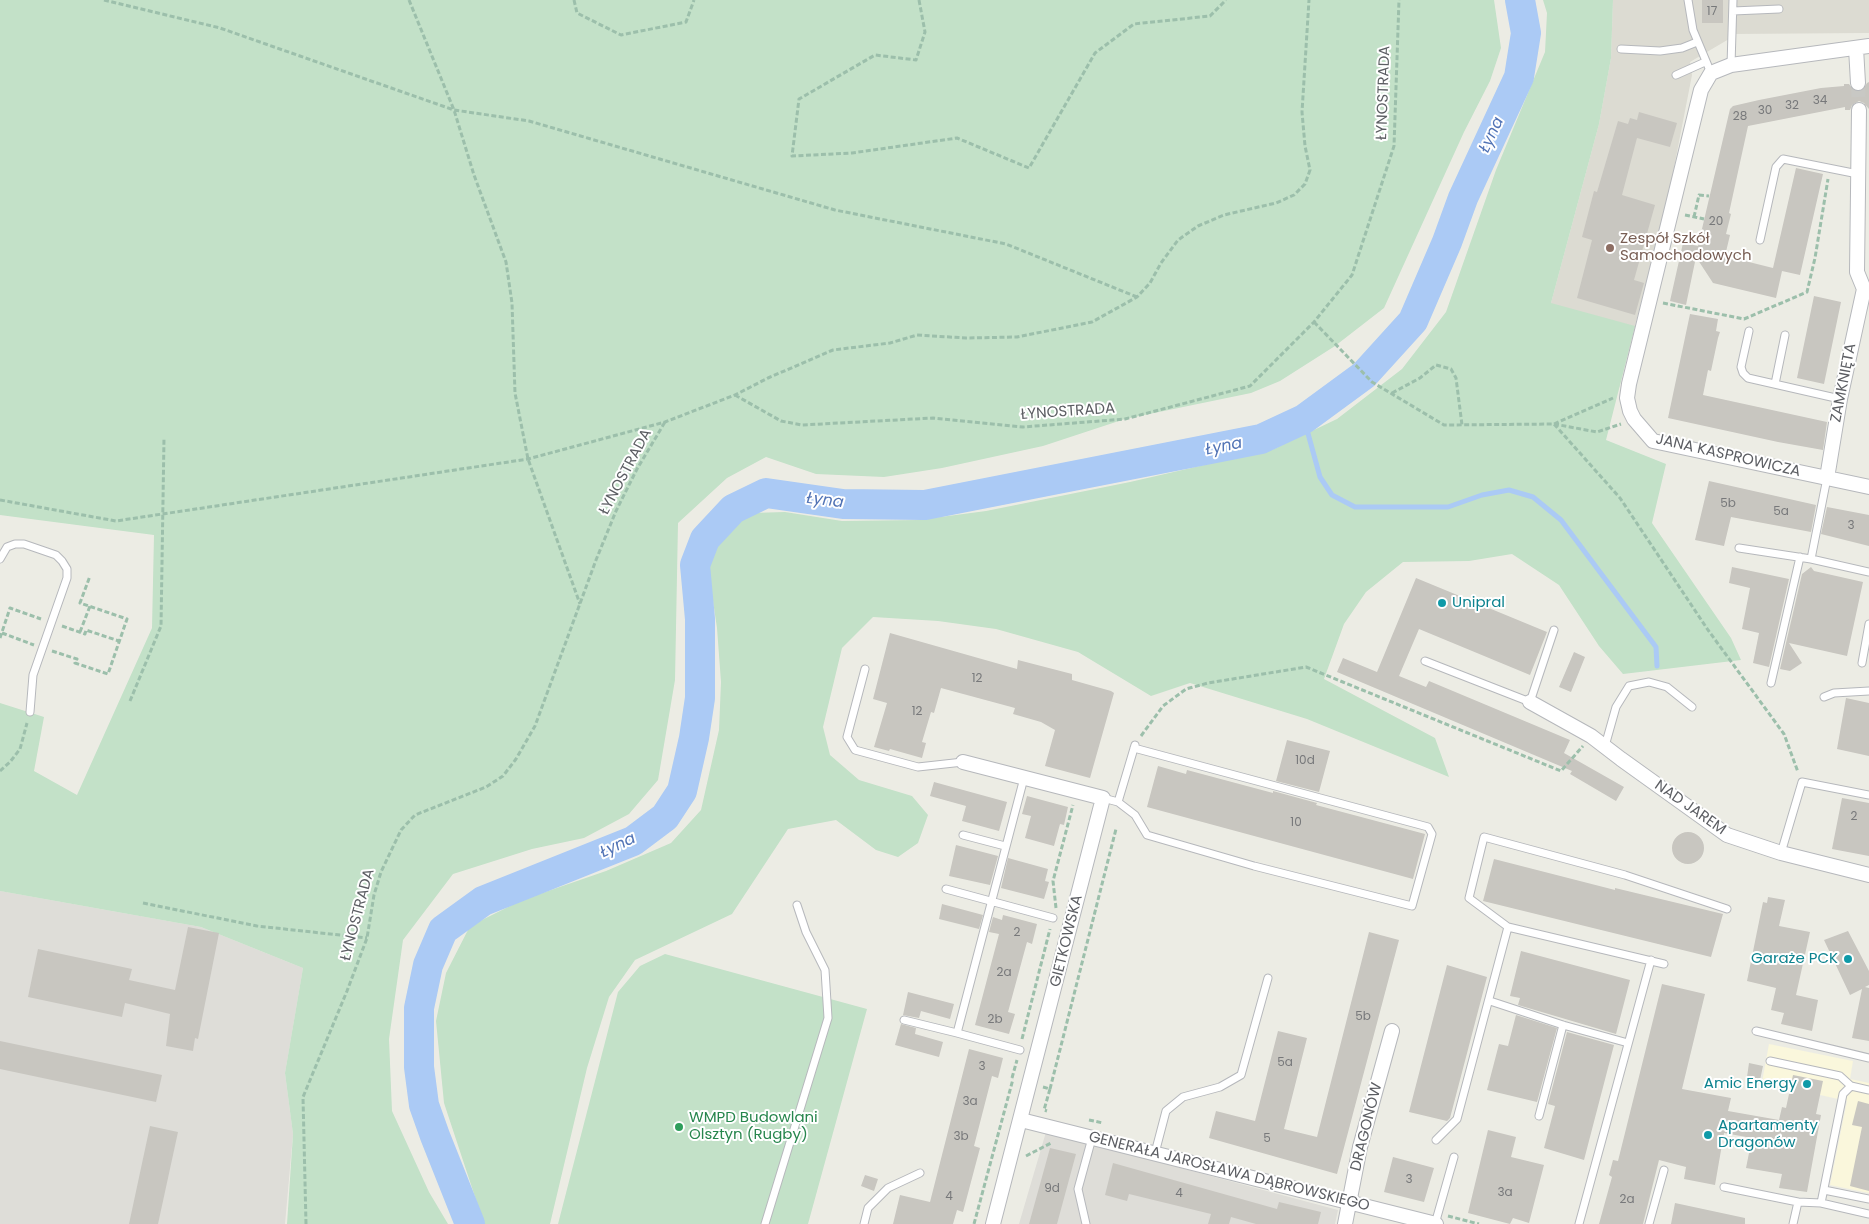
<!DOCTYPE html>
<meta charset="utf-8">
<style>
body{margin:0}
canvas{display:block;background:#ecece4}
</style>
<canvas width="1869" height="1224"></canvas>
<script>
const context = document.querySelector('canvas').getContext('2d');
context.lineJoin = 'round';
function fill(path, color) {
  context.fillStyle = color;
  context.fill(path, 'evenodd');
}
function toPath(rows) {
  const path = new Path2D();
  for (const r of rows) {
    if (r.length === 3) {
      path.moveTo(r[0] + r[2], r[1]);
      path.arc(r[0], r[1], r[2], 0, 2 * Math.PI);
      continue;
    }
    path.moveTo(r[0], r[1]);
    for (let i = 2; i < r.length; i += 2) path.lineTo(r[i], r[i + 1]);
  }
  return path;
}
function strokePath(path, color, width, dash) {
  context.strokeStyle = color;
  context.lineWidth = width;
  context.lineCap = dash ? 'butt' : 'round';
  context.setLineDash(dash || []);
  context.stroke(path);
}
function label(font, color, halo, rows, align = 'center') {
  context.font = font + ' Poppins,sans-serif';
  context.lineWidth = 4;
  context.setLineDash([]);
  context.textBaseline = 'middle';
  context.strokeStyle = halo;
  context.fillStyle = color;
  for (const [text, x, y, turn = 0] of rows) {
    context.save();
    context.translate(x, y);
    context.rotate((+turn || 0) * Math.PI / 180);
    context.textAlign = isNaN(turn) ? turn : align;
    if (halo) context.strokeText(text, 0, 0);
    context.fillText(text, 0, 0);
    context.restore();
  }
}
fill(toPath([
 [1769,1044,1853,1061,1850,1079,1869,1083,1869,1193,1830,1185,1847,1101,1762,1082]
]), '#faf7dc');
fill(toPath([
 [0,891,201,927,303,968,285,1073,293,1134,285,1224,0,1224],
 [1046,1132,1338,1210,1335,1224,1019,1224]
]), '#deddd8');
fill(toPath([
 [1613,0,1869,0,1869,33,1730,34,1729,39,1690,62,1692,75,1669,193,1619,388,1551,303,1599,124,1611,58]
]), '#dcdbd2');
fill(toPath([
 [0,0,1494,0,1501,48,1490,81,1464,132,1384,308,1335,346,1280,381,1251,393,1125,419,1043,446,942,468,884,477,816,474,766,457,727,478,678,523,675,680,658,780,629,814,584,838,532,849,453,874,403,940,389,1039,392,1111,429,1192,448,1224,287,1224,293,1134,285,1073,303,968,201,927,0,891,0,703,44,717,34,771,77,795,152,628,154,535,0,515],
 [1543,0,1613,0,1611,58,1599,124,1551,303,1635,326,1606,440,1666,464,1652,523,1731,638,1741,660,1623,674,1599,646,1559,585,1512,554,1469,561,1403,562,1366,592,1344,624,1324,679,1435,738,1449,777,1307,719,1190,683,1151,696,1078,652,996,629,938,621,873,617,842,648,823,727,830,755,859,780,912,796,928,815,918,843,898,857,876,850,836,820,788,829,732,914,635,960,609,997,587,1068,550,1224,484,1224,444,1103,436,1021,446,973,470,926,522,900,606,871,671,843,701,810,719,730,721,682,717,628,708,567,723,530,751,513,785,512,842,521,918,520,986,511,1130,482,1274,449,1337,419,1402,369,1446,312,1496,170,1545,52,1547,13],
 [665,954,867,1009,808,1224,558,1224,618,992,640,966]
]), '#c3e1c8');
strokePath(toPath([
 [1304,419,1320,477,1332,495,1355,507,1448,507,1482,495,1509,490,1533,497,1561,520,1656,647,1657,666]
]), '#abcaf5', 5);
strokePath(toPath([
 [470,1224,435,1136,424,1105,419,1067,419,1008,428,965,443,930,483,901,633,841,665,817,682,791,694,738,700,698,700,619,695,565,705,539,733,509,766,493,843,504,925,505,1261,439,1304,419,1364,375,1413,321,1447,242,1463,198,1519,77,1526,33,1520,0]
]), '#abcaf5', 30);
fill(toPath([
 [1702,0,1723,0,1723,23,1702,23],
 [1869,82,1869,109,1864,103,1859,101,1852,105,1850,110,1845,110,1845,107,1748,126,1729,213,1731,214,1726,234,1730,235,1725,256,1773,268,1796,168,1823,174,1800,275,1782,271,1776,298,1713,283,1696,257,1686,305,1670,301,1683,243,1698,246,1730,109,1733,106,1759,100,1821,88,1844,86,1844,84,1849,84,1854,91,1859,92,1863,90,1867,83],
 [1639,112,1677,123,1670,147,1637,138,1622,195,1655,205,1634,280,1644,283,1635,315,1577,298,1592,240,1582,237,1594,191,1597,192,1618,121,1628,124,1630,118,1637,120],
 [1814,296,1841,302,1824,384,1797,378],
 [1690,314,1718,319,1716,331,1720,332,1718,338,1711,371,1708,370,1703,395,1827,422,1823,450,1778,442,1668,418],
 [1709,481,1816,505,1811,532,1731,517,1724,546,1695,540],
 [1827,507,1869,515,1869,546,1821,534],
 [1732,567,1789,579,1769,667,1753,663,1759,633,1742,629,1750,588,1729,583],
 [1811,567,1814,571,1863,582,1847,656,1789,643,1802,663,1790,671,1780,669,1802,574],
 [1416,578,1547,632,1530,675,1419,629,1399,676,1426,687,1429,681,1570,740,1564,753,1624,787,1616,801,1570,774,1572,771,1337,672,1343,658,1377,672],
 [890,633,1017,669,1018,660,1072,674,1072,680,1111,691,1114,693,1090,778,1045,766,1055,730,1041,722,1013,714,1015,708,941,688,934,713,931,712,922,742,926,743,922,758,890,749,889,751,874,747,887,703,873,699],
 [1574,652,1585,657,1571,692,1559,687],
 [1846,698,1869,703,1869,756,1837,749],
 [1287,740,1330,751,1319,792,1276,781],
 [1158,766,1186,774,1187,770,1273,793,1273,791,1317,803,1316,805,1425,834,1413,879,1147,807],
 [934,782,1007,802,999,831,962,821,966,806,930,796],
 [1027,796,1068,807,1064,825,1060,824,1054,846,1025,838,1031,816,1022,814],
 [1842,798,1869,803,1869,856,1832,849],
 [1688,848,16],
 [956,845,998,856,990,885,949,876],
 [1008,858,1048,869,1045,881,1049,882,1044,899,1001,888],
 [1494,859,1615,890,1615,888,1723,914,1711,957,1483,901],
 [1768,897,1785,900,1779,926,1810,932,1796,995,1818,1000,1812,1031,1781,1024,1784,1013,1771,1010,1776,988,1747,981,1763,902,1767,903],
 [942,904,983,915,979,929,939,919],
 [1003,915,1037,924,1032,944,1027,942,1008,1012,1015,1014,1009,1034,975,1025,999,934,989,932,993,917,1002,920],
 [188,927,219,933,198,1039,195,1038,193,1051,166,1046,170,1014,125,1003,122,1017,28,997,38,949,132,969,129,980,175,990],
 [1848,931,1869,971,1869,985,1865,987,1869,988,1869,1041,1852,1038,1862,989,1850,995,1824,940],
 [1369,932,1399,940,1337,1174,1209,1138,1216,1111,1255,1121,1278,1031,1307,1038,1284,1129,1317,1137],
 [1521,951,1630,980,1616,1034,1518,1005,1520,998,1510,996],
 [1447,965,1487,977,1450,1118,1447,1121,1409,1112],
 [1662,984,1705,994,1682,1089,1731,1098,1728,1111,1779,1120,1782,1107,1786,1108,1793,1075,1823,1081,1816,1114,1821,1115,1807,1192,1779,1188,1782,1174,1746,1168,1752,1138,1724,1133,1715,1185,1684,1179,1686,1167,1659,1160,1643,1224,1599,1224,1612,1177,1609,1175,1613,1160,1618,1161],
 [908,992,954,1004,950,1019,921,1011,919,1018,903,1015],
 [1516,1015,1557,1028,1537,1102,1487,1090,1499,1044,1508,1046],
 [901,1024,916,1028,915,1034,943,1042,939,1057,895,1045],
 [1567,1032,1614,1045,1584,1160,1544,1148,1555,1106,1548,1104],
 [0,1041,162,1075,156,1102,0,1069],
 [969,1049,1003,1058,998,1078,992,1076,974,1146,980,1148,963,1212,957,1210,953,1224,893,1224,900,1195,930,1202],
 [1749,1063,1763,1066,1760,1080,1747,1077],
 [1858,1101,1869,1104,1869,1191,1850,1186,1862,1127,1852,1125],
 [150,1126,178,1132,158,1224,129,1224],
 [1488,1130,1516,1137,1511,1157,1544,1165,1529,1223,1513,1218,1510,1224,1468,1213],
 [1050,1148,1076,1154,1057,1224,1029,1224],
 [1393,1157,1434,1168,1424,1202,1384,1192],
 [1113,1163,1277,1209,1279,1202,1321,1212,1318,1224,1256,1224,1231,1217,1229,1224,1208,1224,1211,1214,1129,1194,1127,1201,1105,1195],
 [865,1175,878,1179,874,1191,861,1186],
 [1675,1203,1745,1218,1745,1224,1671,1224]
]), '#c8c6c0');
strokePath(toPath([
 [1858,83,1859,110]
]), '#c8c8c4', 14, [14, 7]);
const lane = toPath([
 [1688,0,1693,30,1711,73],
 [1733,11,1779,9],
 [1621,49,1660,51,1682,48,1697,42],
 [1731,65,1733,0],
 [1676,75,1705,62],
 [1760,240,1776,167,1783,159,1858,174],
 [1749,331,1741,367,1743,373,1748,378,1840,399],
 [1775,384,1785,335],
 [1739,548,1811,559,1869,572],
 [0,559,7,547,15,544,24,544,56,555,62,561,67,569,67,578,33,675,30,712],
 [1811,559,1827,478],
 [1425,661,1530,702,1554,630],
 [1862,663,1869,624],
 [865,669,847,737,855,750,918,767,963,762],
 [1771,683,1800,557],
 [1824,697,1834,693,1869,691],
 [1605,746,1616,707,1629,686,1649,682,1667,687,1692,707],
 [1103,798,1118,802,1135,745],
 [1118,802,1135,815,1147,835,1254,866,1412,906,1432,834,1428,827,1134,748],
 [963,835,1005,846],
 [1781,853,1802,782,1869,795],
 [946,889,1053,918],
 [1664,964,1508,927,1469,898,1484,837,1625,875,1727,909],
 [1490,1001,1563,1025,1628,1043],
 [904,1020,957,1033],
 [1756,1031,1869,1058],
 [1020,1050,957,1033,1024,778],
 [1770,1061,1840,1076,1851,1086],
 [1539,1116,1563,1025],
 [1436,1140,1457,1119,1508,927],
 [1155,1153,1166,1111,1183,1097,1220,1087,1241,1075,1268,978],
 [1724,1187,1798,1202,1793,1224],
 [1824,1190,1869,1199],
 [1798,1202,1821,1203,1843,1094,1851,1086,1869,1090],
 [1821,1203,1869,1214],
 [765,1224,828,1018,825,970,806,932,797,905],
 [864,1224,868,1208,888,1188,920,1173],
 [1086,1224,1078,1189,1092,1138],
 [1435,1224,1454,1157],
 [1579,1224,1651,960],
 [1649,1224,1664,1170]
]);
const street = toPath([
 [1869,46,1731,65,1711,73,1701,90,1629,384,1627,398,1630,411,1634,419,1653,441,1869,487],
 [1856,48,1858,83],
 [1827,478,1840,399,1864,289,1857,272,1859,110],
 [1530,702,1591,736,1621,759,1727,835,1781,853,1869,875],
 [963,762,1103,798,993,1224],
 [1021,1120,1436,1224],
 [1345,1224,1360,1147,1392,1031]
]);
strokePath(lane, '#b6b8bc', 9);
strokePath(street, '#b6b8bc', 16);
strokePath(toPath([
 [104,0,220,28,454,110,529,121,835,210,1006,244,1137,297],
 [409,0,454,110,474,175,506,262,512,303,515,393,528,459,580,604],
 [574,0,577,13,621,35,686,22,694,0],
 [919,0,925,32,916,60,875,55,799,99,792,156,852,153,957,138,1029,168,1095,53,1134,24,1210,16,1226,0],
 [1685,215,1704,219],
 [1694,217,1699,195,1709,196],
 [1663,303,1744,319,1807,292,1815,258,1828,179],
 [1314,322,1372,382,1444,425,1554,424,1620,498,1708,630,1784,734,1798,772],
 [1392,393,1420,378,1436,365,1451,369,1456,378,1462,425],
 [735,395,781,421,802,425,933,418,1023,427,1125,419,1250,386,1314,322,1352,275,1394,146,1399,0],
 [1554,424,1613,398],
 [1554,424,1597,432,1621,424],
 [0,500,116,521,528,459,665,422,735,395,768,378,833,350,890,343,917,335,966,338,1017,337,1092,322,1137,297,1150,283,1161,263,1178,240,1198,226,1224,215,1276,203,1294,195,1305,184,1310,170,1305,146,1302,112,1309,0],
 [62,626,85,634,86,630,119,641],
 [80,632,90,606],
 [2,633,34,645],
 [0,638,10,608,41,619],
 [52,651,77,659,75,663,108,674,127,619,80,603,90,576],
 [130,701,161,626,164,438],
 [1141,736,1163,706,1186,689,1208,683,1306,667,1561,771,1583,746],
 [0,771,10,762,20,749,27,723],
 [143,903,257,926,367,938],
 [1056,908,1053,881,1073,805],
 [1022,1039,1050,929],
 [1012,1078,1017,1060],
 [1043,1087,1050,1089,1044,1110,1047,1111],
 [1050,1089,1116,829],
 [1089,1120,1103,1123],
 [1026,1156,1051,1143],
 [1448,1216,1479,1224],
 [306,1224,303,1097,347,991,367,938,374,895,381,872,401,830,415,815,486,787,503,776,516,759,535,726,596,560,616,511,637,469,665,422],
 [974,1224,1013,1079]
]), '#9cbfab', 3, [5, 2.5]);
strokePath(lane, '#fff', 7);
strokePath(street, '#fff', 14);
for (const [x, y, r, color] of [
 [1610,248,5,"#8d6e63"],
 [1442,603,5,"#0f9aa8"],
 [1848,959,5,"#0f9aa8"],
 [1807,1084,5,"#0f9aa8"],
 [679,1127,5,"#2e9e5b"],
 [1708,1135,5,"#0f9aa8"]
]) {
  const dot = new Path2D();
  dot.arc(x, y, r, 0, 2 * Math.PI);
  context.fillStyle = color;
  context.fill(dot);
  strokePath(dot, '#fff', 2);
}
label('12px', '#77787a', null, [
 ["17",1712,12],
 ["34",1820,101],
 ["32",1792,106],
 ["30",1765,111],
 ["28",1740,117],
 ["20",1716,222],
 ["5b",1728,504],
 ["5a",1781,512],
 ["3",1851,526],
 ["12",977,679],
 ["12",917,712],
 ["10d",1305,761],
 ["2",1854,817],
 ["10",1296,823],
 ["2",1017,933],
 ["2a",1004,973],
 ["5b",1363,1017],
 ["2b",995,1020],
 ["5a",1285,1063],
 ["3",982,1067],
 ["3a",970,1102],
 ["3b",961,1137],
 ["5",1267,1139],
 ["3",1409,1180],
 ["9d",1052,1189],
 ["3a",1505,1193],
 ["4",1179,1194],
 ["4",949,1197],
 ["2a",1627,1200]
]);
label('15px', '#5c5e63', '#fff', [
 ["ŁYNOSTRADA",1384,93,-88],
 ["ZAMKNIĘTA",1844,383,-79],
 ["ŁYNOSTRADA",1068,412,-4],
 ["JANA KASPROWICZA",1728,456,13],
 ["ŁYNOSTRADA",626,472,-62],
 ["NAD JAREM",1690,808,35],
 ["ŁYNOSTRADA",358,915,-75],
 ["GIETKOWSKA",1067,941,-76],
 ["DRAGONÓW",1367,1127,-76],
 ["GENERAŁA JAROSŁAWA DĄBROWSKIEGO",1229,1172,14]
]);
label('15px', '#785e54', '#fff', [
 ["Zespół Szkół",1620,239],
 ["Samochodowych",1620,256]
], 'left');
label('15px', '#0d838f', '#fff', [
 ["Unipral",1452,603],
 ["Garaże PCK",1838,959,"right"],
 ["Amic Energy",1797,1084,"right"],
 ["Apartamenty",1718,1126],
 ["Dragonów",1718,1143]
], 'left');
label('15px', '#27864d', '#fff', [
 ["WMPD Budowlani",689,1118],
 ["Olsztyn (Rugby)",689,1135]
], 'left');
label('italic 16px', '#5173b5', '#fff', [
 ["Łyna",1492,135,-65],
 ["Łyna",1224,447,-11],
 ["Łyna",825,501,7],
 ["Łyna",618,846,-25]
]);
</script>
